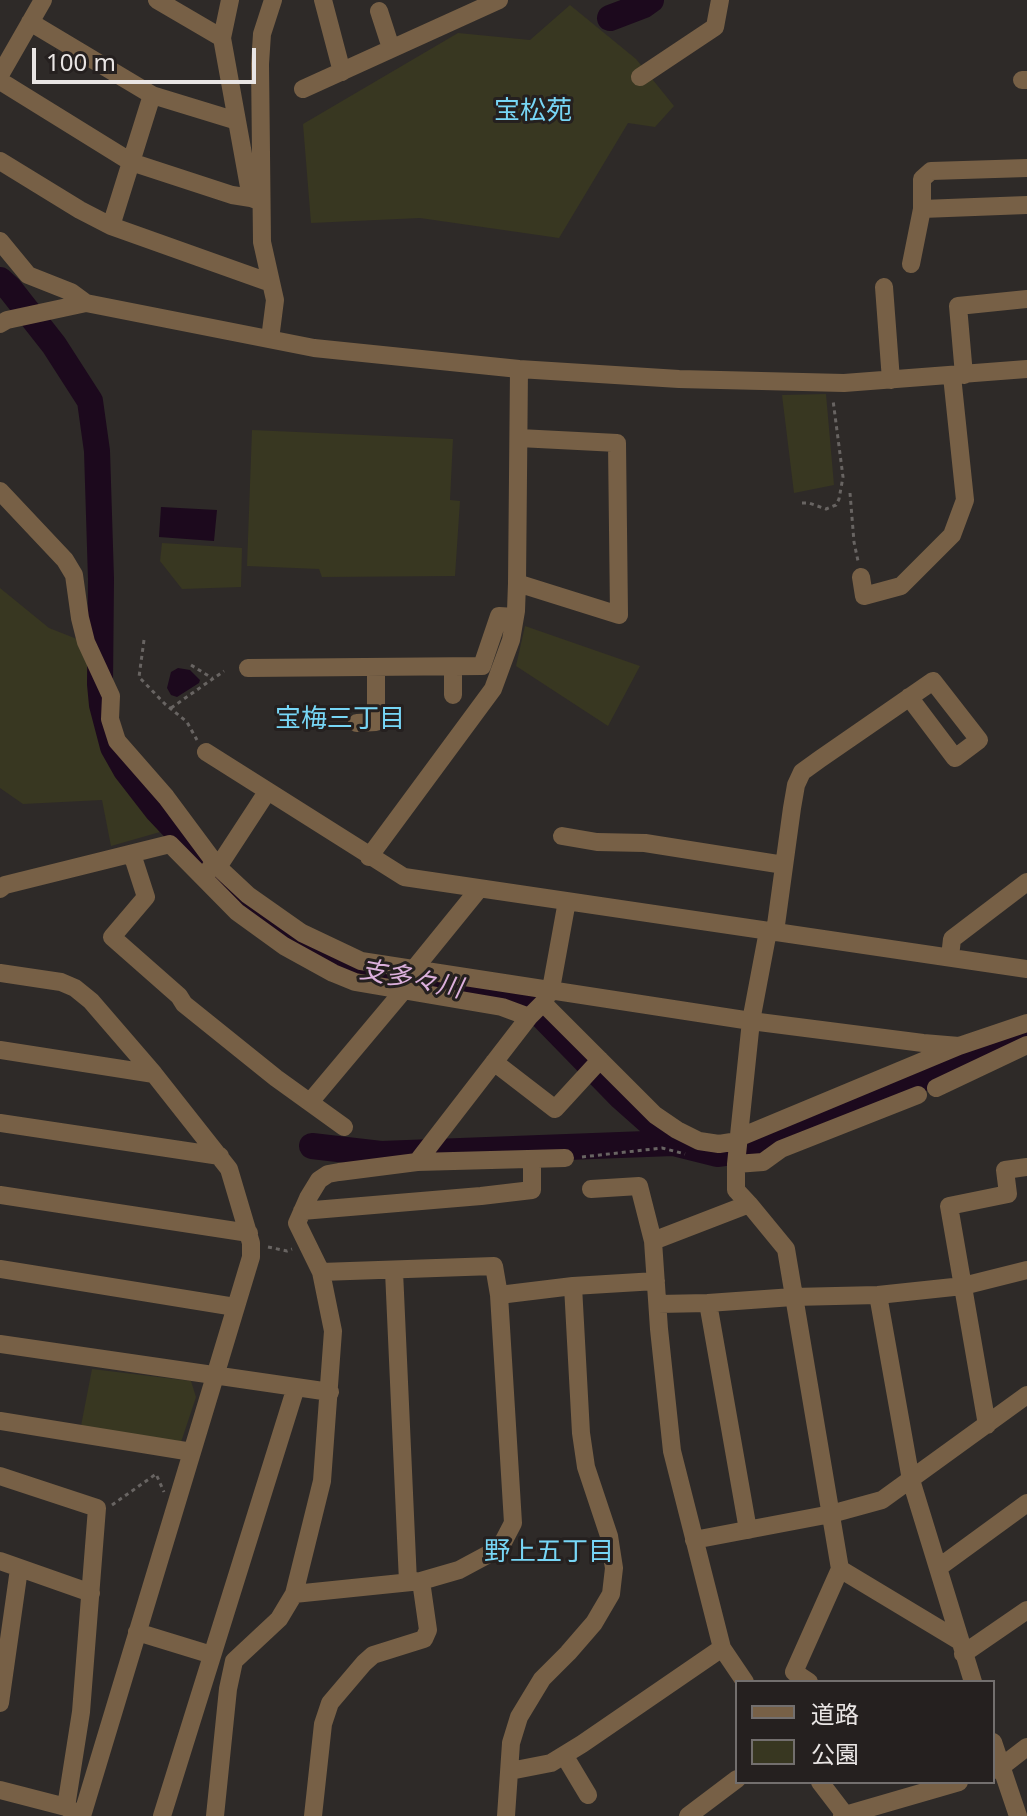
<!DOCTYPE html>
<meta charset="utf-8">
<style>
body{margin:0}
#map{position:relative;width:1027px;height:1816px;overflow:hidden;background:#2e2a28;font-family:"Noto Sans","Noto Sans JP",sans-serif}
canvas{display:block}
.legend{position:absolute;left:735px;top:1680px;width:260px;height:104px;box-sizing:border-box;background:#25201f;border:2px solid #736f6e;margin:0;padding:10px 14px;list-style:none;font-size:24px;color:#e9e5e4}
.legend li{display:flex;align-items:center;gap:16px;height:40px}
.legend b{width:40px;border:2px solid #736f6e}
.scale{position:absolute;left:32px;top:48px;width:224px;height:36px;box-sizing:border-box;border:4px solid #e9e5e4;border-top:0;padding-left:10px;font-size:24px;line-height:28px;white-space:nowrap;color:#e9e5e4;-webkit-text-stroke:6px #25201f;paint-order:stroke}
</style>
<div id="map">
<canvas width="1027" height="1816"></canvas>
<ul class="legend">
<li><b style="height:10px;background:#776046"></b>道路</li>
<li><b style="height:22px;background:#383721"></b>公園</li>
</ul>
<div class="scale">100 m</div>
</div>
<script>
const context = document.querySelector('canvas').getContext('2d');
context.lineJoin = 'round';
function fill(path, color) {
  context.fillStyle = color;
  context.fill(path, 'evenodd');
}
function toPath(rows) {
  const path = new Path2D();
  for (const r of rows) {
    path.moveTo(r[0], r[1]);
    for (let i = 2; i < r.length; i += 2) path.lineTo(r[i], r[i + 1]);
  }
  return path;
}
function strokePath(path, color, width, dash) {
  context.strokeStyle = color;
  context.lineWidth = width;
  context.lineCap = dash ? 'butt' : 'round';
  context.setLineDash(dash || []);
  context.stroke(path);
}
function label(font, color, halo, rows, align = 'center') {
  context.font = font + ' "Noto Sans","Noto Sans JP",sans-serif';
  context.lineWidth = 6;
  context.setLineDash([]);
  context.textBaseline = 'middle';
  context.strokeStyle = halo;
  context.fillStyle = color;
  for (const [text, x, y, turn = 0] of rows) {
    context.save();
    context.translate(x, y);
    context.rotate((+turn || 0) * Math.PI / 180);
    context.textAlign = isNaN(turn) ? turn : align;
    if (halo) context.strokeText(text, 0, 0);
    context.fillText(text, 0, 0);
    context.restore();
  }
}
fill(toPath([
 [570,5,636,59,674,106,655,127,628,123,559,238,420,218,311,223,303,124,458,33,530,40],
 [826,394,834,485,794,493,782,395],
 [252,430,453,439,450,500,460,501,455,576,322,577,319,569,247,566],
 [162,543,242,548,241,587,182,589,160,561],
 [0,588,49,628,77,639,94,678,94,698,105,754,160,832,111,846,102,800,23,804,0,788],
 [525,626,640,666,608,726,516,666],
 [92,1369,191,1381,196,1397,181,1442,81,1426]
]), '#383721');
fill(toPath([
 [161,507,217,510,214,541,159,537],
 [178,668,190,670,200,680,199,683,177,697,171,695,167,688,171,672]
]), '#1c091d');
strokePath(toPath([
 [610,18,644,5,651,0],
 [0,280,10,289,54,345,90,401,97,451,101,579,100,684,102,705,113,747,126,770,157,810,192,847,236,899,279,933,322,957,350,970,519,1000,543,1017,620,1096,673,1143,717,1154,761,1148,993,1048,1027,1037],
 [312,1146,381,1154,673,1143]
]), '#1c091d', 26);
strokePath(toPath([
 [850,493,854,542,858,561],
 [802,503,809,503,826,509,836,505,839,499,843,477,833,400],
 [144,640,139,677,165,704,187,722,197,740],
 [191,665,212,678],
 [171,708,224,671],
 [582,1157,662,1148,685,1154],
 [268,1247,287,1251,292,1249],
 [112,1505,156,1474,164,1492]
]), '#686462', 3, [4, 4]);
strokePath(toPath([
 [157,0,222,38],
 [230,0,222,38,251,198,261,202],
 [323,0,342,72],
 [379,11,391,48],
 [30,22,152,95,237,121],
 [0,75,43,0],
 [640,77,715,27,720,0],
 [1022,80,1027,80],
 [0,81,131,162,232,195,251,198],
 [303,89,499,0],
 [0,161,80,210,111,226,271,283],
 [922,209,1027,205],
 [111,226,152,95],
 [0,241,28,275,71,292,86,303,314,348,519,369,679,379,844,383,1027,369],
 [911,264,922,209,922,179,931,171,1027,168],
 [884,287,891,380],
 [0,324,7,320,86,303],
 [270,339,275,300,262,242,260,64,262,34,273,0],
 [964,375,958,306,1027,299],
 [0,491,65,560,74,575,80,618,86,642,111,696,110,719,117,741,166,797,218,867,248,895,302,933,361,961,751,1021,923,1043,959,1046],
 [861,577,864,596,901,586,952,535,965,500,952,376],
 [517,583,619,615,617,443,519,438],
 [453,667,453,695],
 [248,668,482,666,499,616,515,617],
 [357,723,376,722,376,667],
 [206,752,404,877,1027,969],
 [562,836,597,842,645,843,784,865],
 [132,854,146,897,112,937,179,996,184,1004,276,1078,344,1127],
 [369,857,493,689,511,640,516,611,517,583,519,369],
 [210,868,218,867,267,792],
 [0,889,5,885,170,844,237,912,284,946,333,973,355,982,502,1007,529,1017],
 [775,932,792,808,796,785,802,772,820,759,933,681,979,740,955,758,909,697],
 [950,957,952,939,1027,882],
 [414,969,479,889],
 [0,973,61,982,75,988,91,1001,154,1074,229,1169,251,1243,251,1257,82,1816],
 [543,1003,655,1115,677,1130,699,1141,719,1144,738,1141],
 [0,1050,154,1074],
 [494,1062,555,1109,600,1060],
 [936,1088,1027,1045],
 [310,1102,404,990],
 [0,1123,220,1156],
 [738,1138,959,1046,1027,1023],
 [417,1162,529,1017,543,1003,551,989,567,901],
 [736,1164,763,1162,781,1149,918,1095],
 [591,1189,639,1186,653,1241],
 [0,1195,249,1233],
 [749,1204,786,1249,840,1569,958,1640],
 [302,1211,481,1196,532,1190,532,1159],
 [0,1269,235,1307],
 [394,1271,408,1582],
 [321,1272,494,1266,499,1295],
 [878,1295,911,1480,973,1682],
 [658,1304,708,1303],
 [0,1344,330,1392],
 [0,1421,192,1452],
 [987,1425,949,1206,1008,1194,1005,1170,1027,1167],
 [0,1476,97,1508,81,1712,66,1807],
 [748,1530,708,1303,793,1297,878,1295,963,1286,1027,1270],
 [694,1540,831,1514,882,1500,1027,1395],
 [0,1561,91,1593],
 [938,1568,1027,1503],
 [294,1594,421,1581,459,1570,500,1548,513,1523,499,1295,573,1286,656,1281],
 [137,1632,212,1655],
 [963,1654,1027,1610],
 [745,1682,722,1648,672,1451,659,1329,653,1241,749,1204,736,1190,736,1164,751,1021,768,931],
 [809,1682,794,1672,840,1569],
 [0,1703,19,1569],
 [993,1742,1018,1816],
 [564,1755,588,1795],
 [993,1770,1001,1767,1027,1747],
 [510,1771,551,1763,582,1744,722,1648],
 [820,1782,846,1816],
 [0,1790,66,1807,76,1813],
 [162,1816,296,1387],
 [215,1816,228,1689,234,1661,279,1619,294,1594,322,1481,333,1331,321,1272,297,1223,308,1198,319,1180,328,1174,339,1172,417,1162,565,1158],
 [313,1816,323,1724,330,1703,364,1663,373,1655,424,1639,428,1630,421,1581],
 [506,1816,511,1743,519,1717,542,1679,568,1653,594,1623,611,1594,614,1568,609,1536,586,1467,581,1433,573,1286],
 [688,1816,737,1779],
 [842,1816,959,1782]
]), '#776046', 18);
label('26px', '#77d6f6', '#25201f', [
 ["宝松苑",533,112],
 ["宝梅三丁目",340,720],
 ["野上五丁目",549,1553]
]);
label('italic 26px', '#dcb0dc', '#25201f', [
 ["支多々川",411,980,11]
]);
</script>
